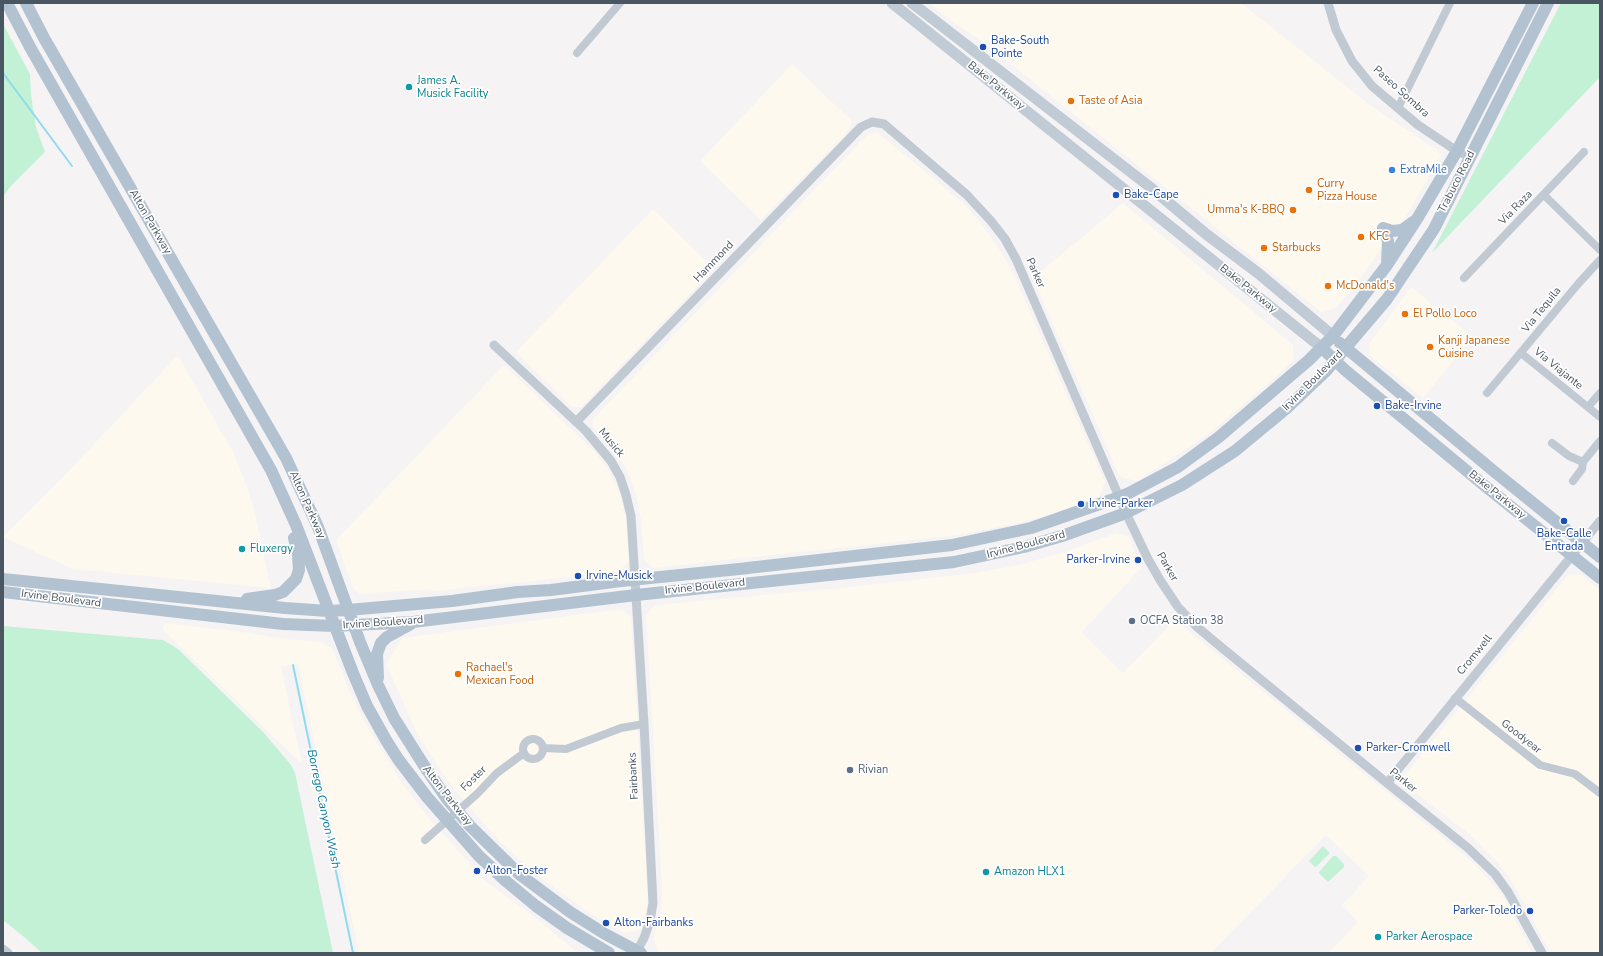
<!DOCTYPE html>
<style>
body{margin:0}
#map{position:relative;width:1603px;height:956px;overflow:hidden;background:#f5f3f3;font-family:"Nunito Sans",sans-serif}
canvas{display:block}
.frame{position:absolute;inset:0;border:4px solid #4a5661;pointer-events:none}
</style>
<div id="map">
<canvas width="1603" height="956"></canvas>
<div class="frame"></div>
</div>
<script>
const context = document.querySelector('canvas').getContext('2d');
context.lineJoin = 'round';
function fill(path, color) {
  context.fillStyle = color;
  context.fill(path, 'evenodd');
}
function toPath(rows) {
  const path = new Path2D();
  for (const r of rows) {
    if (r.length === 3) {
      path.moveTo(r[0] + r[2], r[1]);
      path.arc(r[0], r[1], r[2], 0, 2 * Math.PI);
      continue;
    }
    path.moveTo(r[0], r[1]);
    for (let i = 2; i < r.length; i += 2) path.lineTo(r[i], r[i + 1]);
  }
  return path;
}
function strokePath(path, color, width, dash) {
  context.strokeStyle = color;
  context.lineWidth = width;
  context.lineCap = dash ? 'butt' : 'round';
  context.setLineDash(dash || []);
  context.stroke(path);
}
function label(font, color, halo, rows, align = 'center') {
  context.font = font + ' "Nunito Sans",sans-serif';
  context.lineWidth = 3.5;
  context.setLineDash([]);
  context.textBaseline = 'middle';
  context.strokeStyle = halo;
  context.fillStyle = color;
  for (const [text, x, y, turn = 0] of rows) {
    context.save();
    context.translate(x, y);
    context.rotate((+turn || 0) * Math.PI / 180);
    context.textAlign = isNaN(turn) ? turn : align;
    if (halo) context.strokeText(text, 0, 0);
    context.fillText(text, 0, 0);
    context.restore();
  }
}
fill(toPath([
 [933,3,1241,3,1366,102,1442,154,1402,223,1395,225,1382,242,1382,248,1359,280,1336,308,1321,312,987,45,946,17,931,5],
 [792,64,852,121,847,132,761,220,700,161],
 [878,133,964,204,984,227,1003,255,1012,271,1105,482,1100,496,1054,513,1020,523,958,535,653,568,644,559,641,520,637,497,626,468,606,441,593,428,593,419,868,134],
 [1123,203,1293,345,1294,360,1264,387,1208,434,1182,452,1136,481,1120,477,1033,278],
 [653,209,714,269,581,407,572,407,516,352],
 [1411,287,1473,337,1423,398,1370,356,1369,344],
 [176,357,179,357,218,426,233,452,244,479,253,505,271,588,73,569,3,537,65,475],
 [504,365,596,453,608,470,620,494,626,519,629,561,618,572,437,591,416,590,360,594,353,588,336,540],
 [1116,533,1129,537,1141,568,1082,632,1123,673,1175,620,1475,864,1503,896,1532,953,1328,953,1358,922,1342,905,1369,876,1326,835,1211,953,663,953,658,951,653,938,661,917,662,887,646,615,655,605,840,588,975,573,1018,565,1065,552],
 [1568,575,1581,575,1600,590,1600,953,1550,953,1524,902,1509,877,1499,864,1469,834,1406,785,1403,780,1403,777],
 [622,609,631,617,648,900,645,915,640,930,624,933,584,909,535,874,498,840,454,789,437,765,417,733,386,664,402,638],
 [164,623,250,633,276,638,321,642,332,648,352,697,369,730,404,786,429,818,484,880,533,916,578,953,359,953,298,664,281,667,302,764,163,630]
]), '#fdf9ef');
fill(toPath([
 [1561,3,1600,3,1600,77,1432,253],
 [3,24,30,74,31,95,36,127,45,152,10,187,3,197],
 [3,626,163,640,178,649,263,732,291,765,295,773,333,953,42,953,23,936,3,920],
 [1323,846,1329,852,1329,854,1317,866,1315,867,1309,861],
 [1333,856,1336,856,1344,864,1344,867,1328,882,1319,873,1319,872]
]), '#c3f1d5');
strokePath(toPath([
 [3,73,72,166],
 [293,665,353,953]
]), '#90daee', 2);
strokePath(toPath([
 [577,53,620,3],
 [1398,108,1450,3],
 [1544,195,1600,250],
 [1464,278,1584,152],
 [1521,353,1600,417],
 [1487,393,1578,284,1600,260],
 [1588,407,1600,393],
 [1552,443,1569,456,1583,462,1600,441],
 [1573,481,1582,469,1583,462],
 [1455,698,1540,765,1575,774,1600,793],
 [533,749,10],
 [543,748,566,749,621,728,644,724],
 [425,840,477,794,497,773,524,753]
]), '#c1cad2', 8);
strokePath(toPath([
 [1328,3,1336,30,1352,61,1372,86,1418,125,1457,151,1470,157],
 [494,345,586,431,611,461,620,477,626,495,631,516,644,724,653,903,650,921,644,938,636,953],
 [576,422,861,127,872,122,884,124,967,195,991,221,1005,239,1016,259,1126,513,1148,559,1160,580,1178,607,1196,626,1215,642,1387,783,1468,848,1495,874,1508,892,1542,953],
 [1387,783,1600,521],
 [3,949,8,953]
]), '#c1cad2', 9);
strokePath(toPath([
 [892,3,1322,348],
 [912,3,1150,187,1206,234,1258,273,1333,336]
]), '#c1cbd6', 11);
strokePath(toPath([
 [7,3,30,47,271,470,296,525,353,673,367,706,386,740,398,759,427,797,479,856,507,882,536,906,567,928,609,953],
 [26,3,44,38,286,458,318,527,360,642,378,685,394,718,423,764,447,799,470,826,519,874,570,912,605,934,641,953],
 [1383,228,1392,231,1402,230,1413,222],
 [1383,228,1388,241,1387,264],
 [1340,343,1496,473,1600,557],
 [1322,348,1345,370,1485,486,1600,578],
 [3,579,285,608,328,611,348,610,452,601,518,592,551,590,621,581,739,569,952,545,1031,528,1111,500,1129,493,1178,467,1219,437,1309,360,1333,336,1387,265,1417,219,1457,151,1533,3],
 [3,592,283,624,334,626,413,622,636,595,954,562,1024,547,1062,536,1126,513,1182,485,1235,451,1287,408,1325,372,1387,299,1434,229,1548,3],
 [247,599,275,595,283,592,296,579,299,570,298,555,294,538],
 [378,678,377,654,381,643,387,637,411,624]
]), '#b3c2d1', 12);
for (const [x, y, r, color] of [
 [983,47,4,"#1a4fb4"],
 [409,87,4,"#0f9aa8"],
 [1071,101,4,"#e8710a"],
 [1392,170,4,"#3f7fe0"],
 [1309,190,4,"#e8710a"],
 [1116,195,4,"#1a4fb4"],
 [1293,210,4,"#e8710a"],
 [1361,237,4,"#e8710a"],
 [1264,248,4,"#e8710a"],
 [1328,286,4,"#e8710a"],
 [1405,314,4,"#e8710a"],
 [1430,347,4,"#e8710a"],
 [1377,406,4,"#1a4fb4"],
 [1081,504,4,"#1a4fb4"],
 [1564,521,4,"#1a4fb4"],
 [242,549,4,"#0f9aa8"],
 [1138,560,4,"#1a4fb4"],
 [578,576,4,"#1a4fb4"],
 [1132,621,4,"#5c6f8a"],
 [458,674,4,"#e8710a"],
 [1358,748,4,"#1a4fb4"],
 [850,770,4,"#5c6f8a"],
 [477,871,4,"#1a4fb4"],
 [986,872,4,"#0f9aa8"],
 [1530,911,4,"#1a4fb4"],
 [606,923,4,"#1a4fb4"],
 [1378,937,4,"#0f9aa8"]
]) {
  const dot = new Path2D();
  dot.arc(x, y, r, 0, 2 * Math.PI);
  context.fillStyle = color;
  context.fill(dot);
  strokePath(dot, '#fff', 1.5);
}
label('11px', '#164399', '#fff', [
 ["Bake-South",991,41],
 ["Pointe",991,54],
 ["Bake-Cape",1124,195],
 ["Bake-Irvine",1385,406],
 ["Irvine-Parker",1089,504],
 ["Bake-Calle",1564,534,"center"],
 ["Entrada",1564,547,"center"],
 ["Parker-Irvine",1130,560,"right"],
 ["Irvine-Musick",586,576],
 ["Parker-Cromwell",1366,748],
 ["Alton-Foster",485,871],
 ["Parker-Toledo",1522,911,"right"],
 ["Alton-Fairbanks",614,923]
], 'left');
label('11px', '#0d838f', '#fff', [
 ["James A.",417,81],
 ["Musick Facility",417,94],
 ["Fluxergy",250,549],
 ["Amazon HLX1",994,872],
 ["Parker Aerospace",1386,937]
], 'left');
label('11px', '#4a5661', '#fff', [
 ["Bake Parkway",996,86,39],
 ["Paseo Sombra",1401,92,42],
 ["Trabuco Road",1457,182,-63],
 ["Via Raza",1516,208,-46],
 ["Alton Parkway",150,222,60],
 ["Hammond",714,262,-46],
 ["Parker",1035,273,66],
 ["Bake Parkway",1248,289,39],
 ["Via Tequila",1542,310,-51],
 ["Via Viajante",1558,369,39],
 ["Irvine Boulevard",1313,381,-45],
 ["Musick",611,443,51],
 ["Bake Parkway",1497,495,39],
 ["Alton Parkway",307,505,66],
 ["Irvine Boulevard",1026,545,-15],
 ["Parker",1167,567,60],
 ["Irvine Boulevard",705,587,-6],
 ["Irvine Boulevard",61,599,7],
 ["Irvine Boulevard",383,623,-4],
 ["Cromwell",1475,655,-51],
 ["Goodyear",1521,737,38],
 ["Fairbanks",634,776,-93],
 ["Foster",474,779,-45],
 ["Parker",1403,781,39],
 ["Alton Parkway",447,796,52]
]);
label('11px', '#c56008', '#fff', [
 ["Taste of Asia",1079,101],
 ["Curry",1317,184],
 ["Pizza House",1317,197],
 ["Umma's K-BBQ",1285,210,"right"],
 ["KFC",1369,237],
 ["Starbucks",1272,248],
 ["McDonald's",1336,286],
 ["El Pollo Loco",1413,314],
 ["Kanji Japanese",1438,341],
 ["Cuisine",1438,354],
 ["Rachael's",466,668],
 ["Mexican Food",466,681]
], 'left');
label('11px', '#366cbe', '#fff', [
 ["ExtraMile",1400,170]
], 'left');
label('11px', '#4e5e75', '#fff', [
 ["OCFA Station 38",1140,621],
 ["Rivian",858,770]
], 'left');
label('italic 12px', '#0c7c9b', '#fff', [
 ["Borrego Canyon Wash",323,809,78]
]);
</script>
